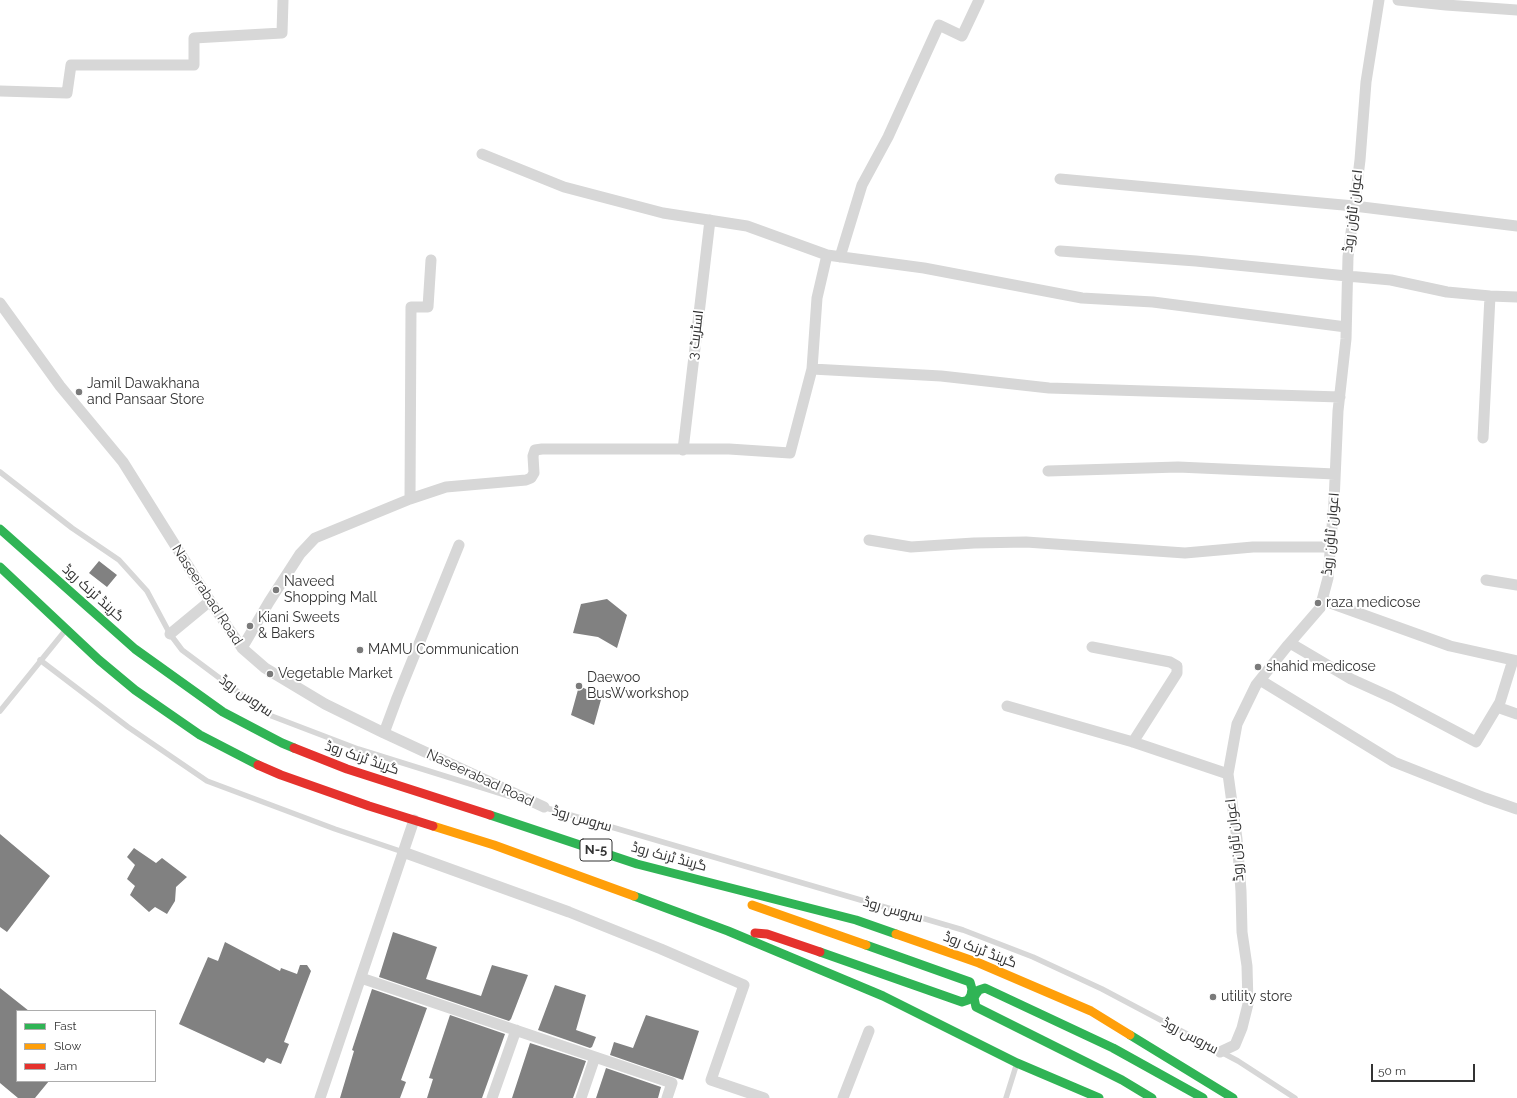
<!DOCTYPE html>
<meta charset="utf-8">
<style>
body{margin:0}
#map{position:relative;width:1517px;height:1098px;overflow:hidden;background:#fff;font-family:Raleway,sans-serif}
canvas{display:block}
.legend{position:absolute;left:16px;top:1010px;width:140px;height:72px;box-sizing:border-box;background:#fff;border:1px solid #adadad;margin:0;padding:5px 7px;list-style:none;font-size:12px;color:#333}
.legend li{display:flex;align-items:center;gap:8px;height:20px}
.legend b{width:20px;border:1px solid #adadad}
.scale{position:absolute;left:1371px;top:1064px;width:104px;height:18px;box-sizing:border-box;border:2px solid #333;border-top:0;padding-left:5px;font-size:12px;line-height:14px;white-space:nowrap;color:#333;-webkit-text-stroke:3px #fff;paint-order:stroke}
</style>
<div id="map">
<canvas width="1517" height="1098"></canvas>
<ul class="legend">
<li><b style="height:5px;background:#30b455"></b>Fast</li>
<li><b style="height:5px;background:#ff9f0a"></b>Slow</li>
<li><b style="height:5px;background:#e5322d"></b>Jam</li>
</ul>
<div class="scale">50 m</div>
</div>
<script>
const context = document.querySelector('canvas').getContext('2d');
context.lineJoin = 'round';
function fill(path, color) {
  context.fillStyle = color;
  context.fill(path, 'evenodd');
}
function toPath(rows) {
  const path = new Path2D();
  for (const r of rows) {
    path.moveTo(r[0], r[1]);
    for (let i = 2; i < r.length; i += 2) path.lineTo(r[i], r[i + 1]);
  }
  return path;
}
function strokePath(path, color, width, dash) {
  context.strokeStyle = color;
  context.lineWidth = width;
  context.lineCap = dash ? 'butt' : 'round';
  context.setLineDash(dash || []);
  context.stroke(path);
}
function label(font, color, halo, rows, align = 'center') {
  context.font = font + ' Raleway,Cairo,sans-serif';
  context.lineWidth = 4;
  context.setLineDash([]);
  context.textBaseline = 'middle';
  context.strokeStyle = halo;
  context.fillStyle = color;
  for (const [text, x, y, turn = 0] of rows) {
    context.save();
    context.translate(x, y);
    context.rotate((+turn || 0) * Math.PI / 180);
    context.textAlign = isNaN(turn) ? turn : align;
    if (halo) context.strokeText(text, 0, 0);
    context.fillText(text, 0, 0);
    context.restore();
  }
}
fill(toPath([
 [99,561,117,575,107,587,89,573],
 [607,599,627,615,617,648,598,637,573,633,581,604],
 [579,686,602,696,594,725,571,715],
 [0,834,50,876,7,932,0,927],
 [134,848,156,863,162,858,187,877,176,887,175,901,167,914,155,907,149,912,130,895,135,886,127,879,135,865,127,857],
 [393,932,437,947,426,979,481,996,492,965,528,975,511,1019,509,1021,379,977],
 [225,942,280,971,281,968,297,974,300,965,307,965,311,971,284,1042,289,1044,281,1064,267,1058,264,1063,179,1024,208,957,218,961],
 [555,985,586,995,576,1030,596,1037,592,1047,590,1048,538,1030],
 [0,988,29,1011,17,1011,17,1081,49,1081,35,1098,18,1098,0,1083],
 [372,989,427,1008,401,1080,406,1082,400,1098,340,1098,354,1051,352,1050],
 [450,1015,505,1034,482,1098,427,1098,433,1079,429,1078],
 [646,1015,699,1031,683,1080,610,1055,614,1042,633,1048],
 [530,1043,586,1061,573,1098,512,1098],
 [606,1068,661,1087,658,1098,596,1098]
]), '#818181');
strokePath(toPath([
 [0,472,72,528,119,560,147,591,170,634,182,650,269,715,358,749,512,797],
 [40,660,128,727,207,781,335,829,403,852],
 [0,711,64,632],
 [543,807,963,930,1033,957,1102,989,1238,1061,1295,1098],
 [1006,1098,1016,1066]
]), '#d7d7d7', 5.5);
strokePath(toPath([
 [1398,0,1446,5,1517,10],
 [0,91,67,93,71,65,194,65,194,38,282,33,283,0],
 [482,154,564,187,663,213,747,226,827,255,924,268,1082,298,1153,302,1346,327],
 [1060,179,1354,206,1517,226],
 [1060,251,1196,261,1347,276,1391,280,1447,292,1490,296,1517,297],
 [840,257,862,185,888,137,939,25,962,36,979,0],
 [0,303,60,386,123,462,210,601,242,648,265,668,325,704,384,733,544,807],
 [812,369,817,298,827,255],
 [1483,438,1490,296],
 [683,450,710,220],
 [1048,471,1178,467,1335,474],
 [410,499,411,307,428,307,431,260],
 [869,540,911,547,974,543,1026,542,1185,553,1253,547,1330,547],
 [1486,580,1517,585],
 [1322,600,1450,646,1517,661],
 [170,634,210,601],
 [1290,643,1351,679,1393,698,1476,742,1500,702,1513,660],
 [1092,647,1170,662,1177,666,1177,673,1133,742],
 [242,648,269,602,300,554,315,538,410,499,446,487,526,480,531,478,534,473,533,456,535,450,542,449,729,449,790,453,812,369,941,376,1049,388,1340,397],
 [1260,680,1394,762,1485,798,1517,809],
 [1007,706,1133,742,1228,774],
 [1497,707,1517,714],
 [384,733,397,698,459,545],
 [403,852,569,912,661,949,744,985,711,1080,764,1098],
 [361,978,672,1083,667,1098],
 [1220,1052,1235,1045,1242,1028,1248,1004,1247,966,1242,932,1241,891,1237,839,1228,774,1237,724,1256,685,1288,645,1320,608,1328,578,1334,502,1338,411,1346,339,1348,257,1360,160,1366,82,1379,0],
 [320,1098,414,820],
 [492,1098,516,1030],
 [581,1098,595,1057],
 [843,1098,869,1031]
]), '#d7d7d7', 11);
strokePath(toPath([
 [0,529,135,649,223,712,282,743,294,748],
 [0,567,99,660,135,690,200,735,258,765],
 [490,815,637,864,856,920,896,934],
 [634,896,728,931,883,996,1017,1063,1099,1098],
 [820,952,962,1002,968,1000,971,995,972,989,970,982,866,945],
 [1130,1035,1233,1098],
 [1152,1098,1122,1080,976,1007,974,998,976,994,979,990,985,988,1113,1048,1203,1098]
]), '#30b455', 9);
strokePath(toPath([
 [433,826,494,845,634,896],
 [752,905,866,945],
 [896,934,979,963,1091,1011,1130,1035]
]), '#ff9f0a', 9);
strokePath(toPath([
 [294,748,347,769,490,815],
 [258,765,281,775,369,806,433,826],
 [755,933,767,934,820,952]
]), '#e5322d', 9);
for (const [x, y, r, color] of [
 [79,392,4,"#7a7a7a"],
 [276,590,4,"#7a7a7a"],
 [1318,603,4,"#7a7a7a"],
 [250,626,4,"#7a7a7a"],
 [360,650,4,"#7a7a7a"],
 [1258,667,4,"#7a7a7a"],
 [270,674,4,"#7a7a7a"],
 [579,686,4,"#7a7a7a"],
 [1213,997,4,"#7a7a7a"]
]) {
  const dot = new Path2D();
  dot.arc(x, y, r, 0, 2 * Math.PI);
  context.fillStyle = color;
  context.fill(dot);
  strokePath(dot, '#fff', 1.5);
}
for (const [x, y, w] of [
 [596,850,32]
]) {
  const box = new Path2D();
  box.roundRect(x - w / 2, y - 11, w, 22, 3);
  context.fillStyle = '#fff';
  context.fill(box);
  strokePath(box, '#333', 1);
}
label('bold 13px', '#333', null, [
 ["N-5",596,850]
]);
label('14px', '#333', '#fff', [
 ["اعوان ٹاؤن روڈ",1353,211,-83],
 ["اسٹریٹ 3",696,335,-83],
 ["اعوان ٹاؤن روڈ",1331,534,-85],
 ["گرینڈ ٹرنک روڈ",93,593,42],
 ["Naseerabad Road",207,595,57],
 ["سروس روڈ",246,696,35],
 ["گرینڈ ٹرنک روڈ",362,758,19],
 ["Naseerabad Road",480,778,25],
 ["سروس روڈ",582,819,16],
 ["اعوان ٹاؤن روڈ",1235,840,-96],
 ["گرینڈ ٹرنک روڈ",669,857,15],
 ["سروس روڈ",893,910,16],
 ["گرینڈ ٹرنک روڈ",980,950,21],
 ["سروس روڈ",1190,1036,28]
]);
label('14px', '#333', '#fff', [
 ["Jamil Dawakhana",87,384],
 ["and Pansaar Store",87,400],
 ["Naveed",284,582],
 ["Shopping Mall",284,598],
 ["raza medicose",1326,603],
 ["Kiani Sweets",258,618],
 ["& Bakers",258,634],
 ["MAMU Communication",368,650],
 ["shahid medicose",1266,667],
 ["Vegetable Market",278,674],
 ["Daewoo",587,678],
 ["BusWworkshop",587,694],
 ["utility store",1221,997]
], 'left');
</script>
